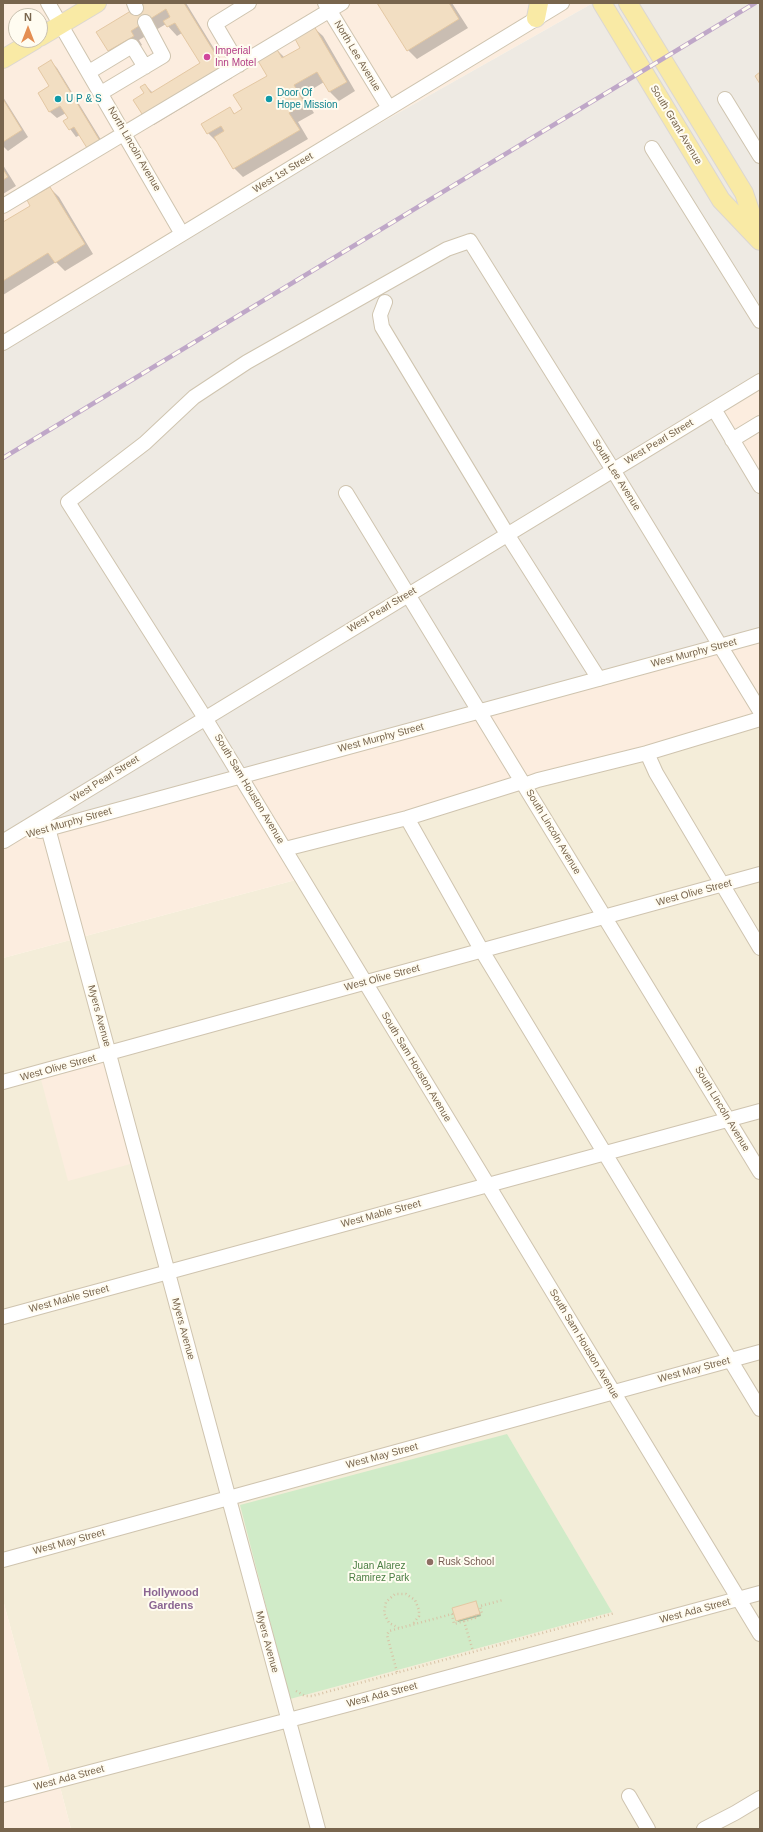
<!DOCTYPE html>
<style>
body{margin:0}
#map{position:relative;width:763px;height:1832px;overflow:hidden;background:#fdf9eb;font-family:Arial,sans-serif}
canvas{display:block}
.frame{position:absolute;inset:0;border:4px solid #78654d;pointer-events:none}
.north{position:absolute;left:8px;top:8px;width:40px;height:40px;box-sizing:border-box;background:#fffcf1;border:1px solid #c9c0af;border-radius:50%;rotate:0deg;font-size:11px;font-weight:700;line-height:16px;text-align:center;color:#78654d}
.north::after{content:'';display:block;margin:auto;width:14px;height:18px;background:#e48e52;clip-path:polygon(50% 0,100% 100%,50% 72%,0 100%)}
</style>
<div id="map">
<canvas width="763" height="1832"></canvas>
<div class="frame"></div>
<div class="north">N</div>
</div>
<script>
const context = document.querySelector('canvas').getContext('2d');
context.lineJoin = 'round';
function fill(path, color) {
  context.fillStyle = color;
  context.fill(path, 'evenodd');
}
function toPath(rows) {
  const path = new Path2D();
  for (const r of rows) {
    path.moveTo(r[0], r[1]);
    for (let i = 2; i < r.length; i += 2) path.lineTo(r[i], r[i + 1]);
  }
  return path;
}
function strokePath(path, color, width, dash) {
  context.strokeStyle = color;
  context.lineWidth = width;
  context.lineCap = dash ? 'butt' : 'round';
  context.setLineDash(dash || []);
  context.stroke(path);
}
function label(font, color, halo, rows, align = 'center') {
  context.font = font + ' Arial,sans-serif';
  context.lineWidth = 4;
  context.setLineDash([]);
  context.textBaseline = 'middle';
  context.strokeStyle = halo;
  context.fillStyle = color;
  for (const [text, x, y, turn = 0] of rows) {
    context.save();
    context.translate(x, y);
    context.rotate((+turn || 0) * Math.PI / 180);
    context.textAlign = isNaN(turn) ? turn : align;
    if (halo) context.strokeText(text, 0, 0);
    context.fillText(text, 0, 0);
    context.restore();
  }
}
fill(toPath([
 [760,722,760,1829,71,1829,58,1779,52,1781,3,1600,3,958,303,878,285,849]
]), '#f4edd9');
fill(toPath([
 [3,3,593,3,3,336],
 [16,16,40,16,40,40,16,40],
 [760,381,760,484,714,409],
 [760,636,760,722,285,849,303,878,3,958,3,841],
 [109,1053,138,1162,68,1181,39,1072],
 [3,1600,52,1780,58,1779,71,1829,3,1829]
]), '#fceddf');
fill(toPath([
 [593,3,760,3,760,381,714,409,760,484,760,636,3,841,3,336]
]), '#eeeae3');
fill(toPath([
 [507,1434,612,1612,290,1699,240,1505]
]), '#d0ebc8');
fill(toPath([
 [146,3,186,3,232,78,154,125,144,116,145,85,153,93,201,63,182,33,177,36,166,24,139,40,142,45,118,60,109,51,98,32],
 [378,3,452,3,468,28,417,59,408,50],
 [313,27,323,36,355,91,339,101,330,92,324,82,303,95,314,113,298,122,308,139,243,177,234,168,218,142,217,142,208,133,230,109,235,114,243,109,268,76,276,49,285,58,301,48],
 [50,61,57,68,106,148,80,135,76,137,65,122,69,119,66,113,57,118,50,112,39,93,50,86],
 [3,97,28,137,8,151,3,146],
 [3,165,16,186,3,194],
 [50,188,59,197,93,254,65,271,56,262,3,295,3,223,31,206],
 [476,1602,481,1616,458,1622,457,1620]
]), '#0003');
const building = toPath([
 [144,3,184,3,224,68,144,117,133,100,144,93,140,87,145,84,151,93,200,63,175,23,167,27,163,21,170,17,166,9,131,31,134,36,108,51,96,32,144,3],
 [377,3,449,3,459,19,407,51,377,3],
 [314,26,347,82,329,92,317,72,294,85,305,104,289,113,300,130,233,169,214,137,224,131,221,126,207,134,201,124,230,107,234,114,242,109,233,95,267,76,257,59,276,48,282,58,300,48,294,37,314,26],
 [51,60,100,141,87,148,74,127,69,130,63,121,68,118,60,106,49,112,38,93,49,86,38,68,51,60],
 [760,72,760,84,755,76,760,72],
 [3,99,22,130,3,142,3,99],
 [3,169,8,177,3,180,3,169],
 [50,187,85,244,55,263,48,253,3,281,3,222,30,206,27,200,50,187],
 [476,1601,480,1614,456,1621,452,1608,476,1601]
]);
fill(building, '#f2dec2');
strokePath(building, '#e4c8a3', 1);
const minor = toPath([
 [48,3,182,234],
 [134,3,136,8],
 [325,3,389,108],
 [239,65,215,24,249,3],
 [89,72,132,46,145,67],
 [101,93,163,56,145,22],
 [725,99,760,156],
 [652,148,760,321],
 [3,206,342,3],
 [385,302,380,315,382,327,507,534,599,679],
 [3,343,562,3],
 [714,409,760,486],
 [732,440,760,423],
 [346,493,760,1172],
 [760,711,613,470,470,241,447,249,247,362,194,397,145,443,68,502,205,718,760,1634],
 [647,753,760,719],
 [524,785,538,780,647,753,656,773,760,948],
 [407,818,482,951,760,1409],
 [48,828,318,1829],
 [40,831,760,635],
 [4,841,760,381],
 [285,849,407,818,522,782],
 [3,1082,760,874],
 [3,1317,760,1111],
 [3,1560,760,1352],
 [3,1795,346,1705,760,1593],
 [629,1796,648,1829],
 [704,1829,735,1813,760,1798]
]);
const major = toPath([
 [602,3,721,200,760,241],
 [628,3,744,193,758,234],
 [536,18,539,3],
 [40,37,97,3],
 [3,59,35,40]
]);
strokePath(minor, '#cfc4af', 16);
strokePath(major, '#dcd7d1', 20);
strokePath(toPath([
 [464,1621,473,1651],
 [399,1628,389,1623,384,1613,386,1602,395,1594,406,1594,415,1600,419,1610,419,1616,413,1624],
 [397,1672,387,1635,389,1631,452,1614,454,1624,475,1618,474,1616,482,1614,480,1606,503,1600],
 [296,1691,305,1696,312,1696,615,1613]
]), '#d8c2a5', 2.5, [1, 3]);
strokePath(minor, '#fff', 14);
strokePath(major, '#f9eaa5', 18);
const rail = toPath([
 [3,458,755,3]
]);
strokePath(rail, '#bfa7c8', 4.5);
strokePath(rail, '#fffcf1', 3, [9]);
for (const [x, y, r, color] of [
 [207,57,4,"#d1479c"],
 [58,99,4,"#0f9aa8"],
 [269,99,4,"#0f9aa8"],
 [430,1562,4,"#8d6e63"]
]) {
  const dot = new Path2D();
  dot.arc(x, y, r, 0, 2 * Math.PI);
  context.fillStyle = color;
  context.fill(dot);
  strokePath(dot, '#fffcf1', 1.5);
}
label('10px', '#b23c85', '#fffcf1', [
 ["Imperial",215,51],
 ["Inn Motel",215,63]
], 'left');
label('10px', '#78654d', '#fffcf1', [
 ["North Lee Avenue",357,56,59],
 ["South Grant Avenue",676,125,59],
 ["North Lincoln Avenue",134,149,60],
 ["West 1st Street",283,173,-31],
 ["West Pearl Street",659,442,-31],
 ["South Lee Avenue",616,475,58],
 ["West Pearl Street",382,610,-31],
 ["West Murphy Street",694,653,-15],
 ["West Murphy Street",381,738,-15],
 ["West Pearl Street",105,779,-32],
 ["South Sam Houston Avenue",249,789,59],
 ["West Murphy Street",69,823,-16],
 ["South Lincoln Avenue",553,832,59],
 ["West Olive Street",694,893,-15],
 ["West Olive Street",382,978,-15],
 ["Myers Avenue",99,1016,75],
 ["South Sam Houston Avenue",416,1067,59],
 ["West Olive Street",58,1068,-15],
 ["South Lincoln Avenue",722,1109,59],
 ["West Mable Street",381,1214,-15],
 ["West Mable Street",69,1299,-15],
 ["Myers Avenue",183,1329,75],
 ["South Sam Houston Avenue",584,1344,59],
 ["West May Street",694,1370,-15],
 ["West May Street",382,1456,-15],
 ["West May Street",69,1542,-15],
 ["West Ada Street",695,1611,-15],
 ["Myers Avenue",267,1642,75],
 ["West Ada Street",382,1695,-15],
 ["West Ada Street",69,1778,-15]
]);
label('10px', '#0d838f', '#fffcf1', [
 ["Door Of",277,93],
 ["Hope Mission",277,105],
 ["U P & S",66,99]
], 'left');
label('10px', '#785e54', '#fffcf1', [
 ["Rusk School",438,1562]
], 'left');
label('10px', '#4b7e44', '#fffcf1', [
 ["Juan Alarez",379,1566],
 ["Ramirez Park",379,1578]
]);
label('bold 11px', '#8c6693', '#fffcf1', [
 ["Hollywood",171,1593],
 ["Gardens",171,1606]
]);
</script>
